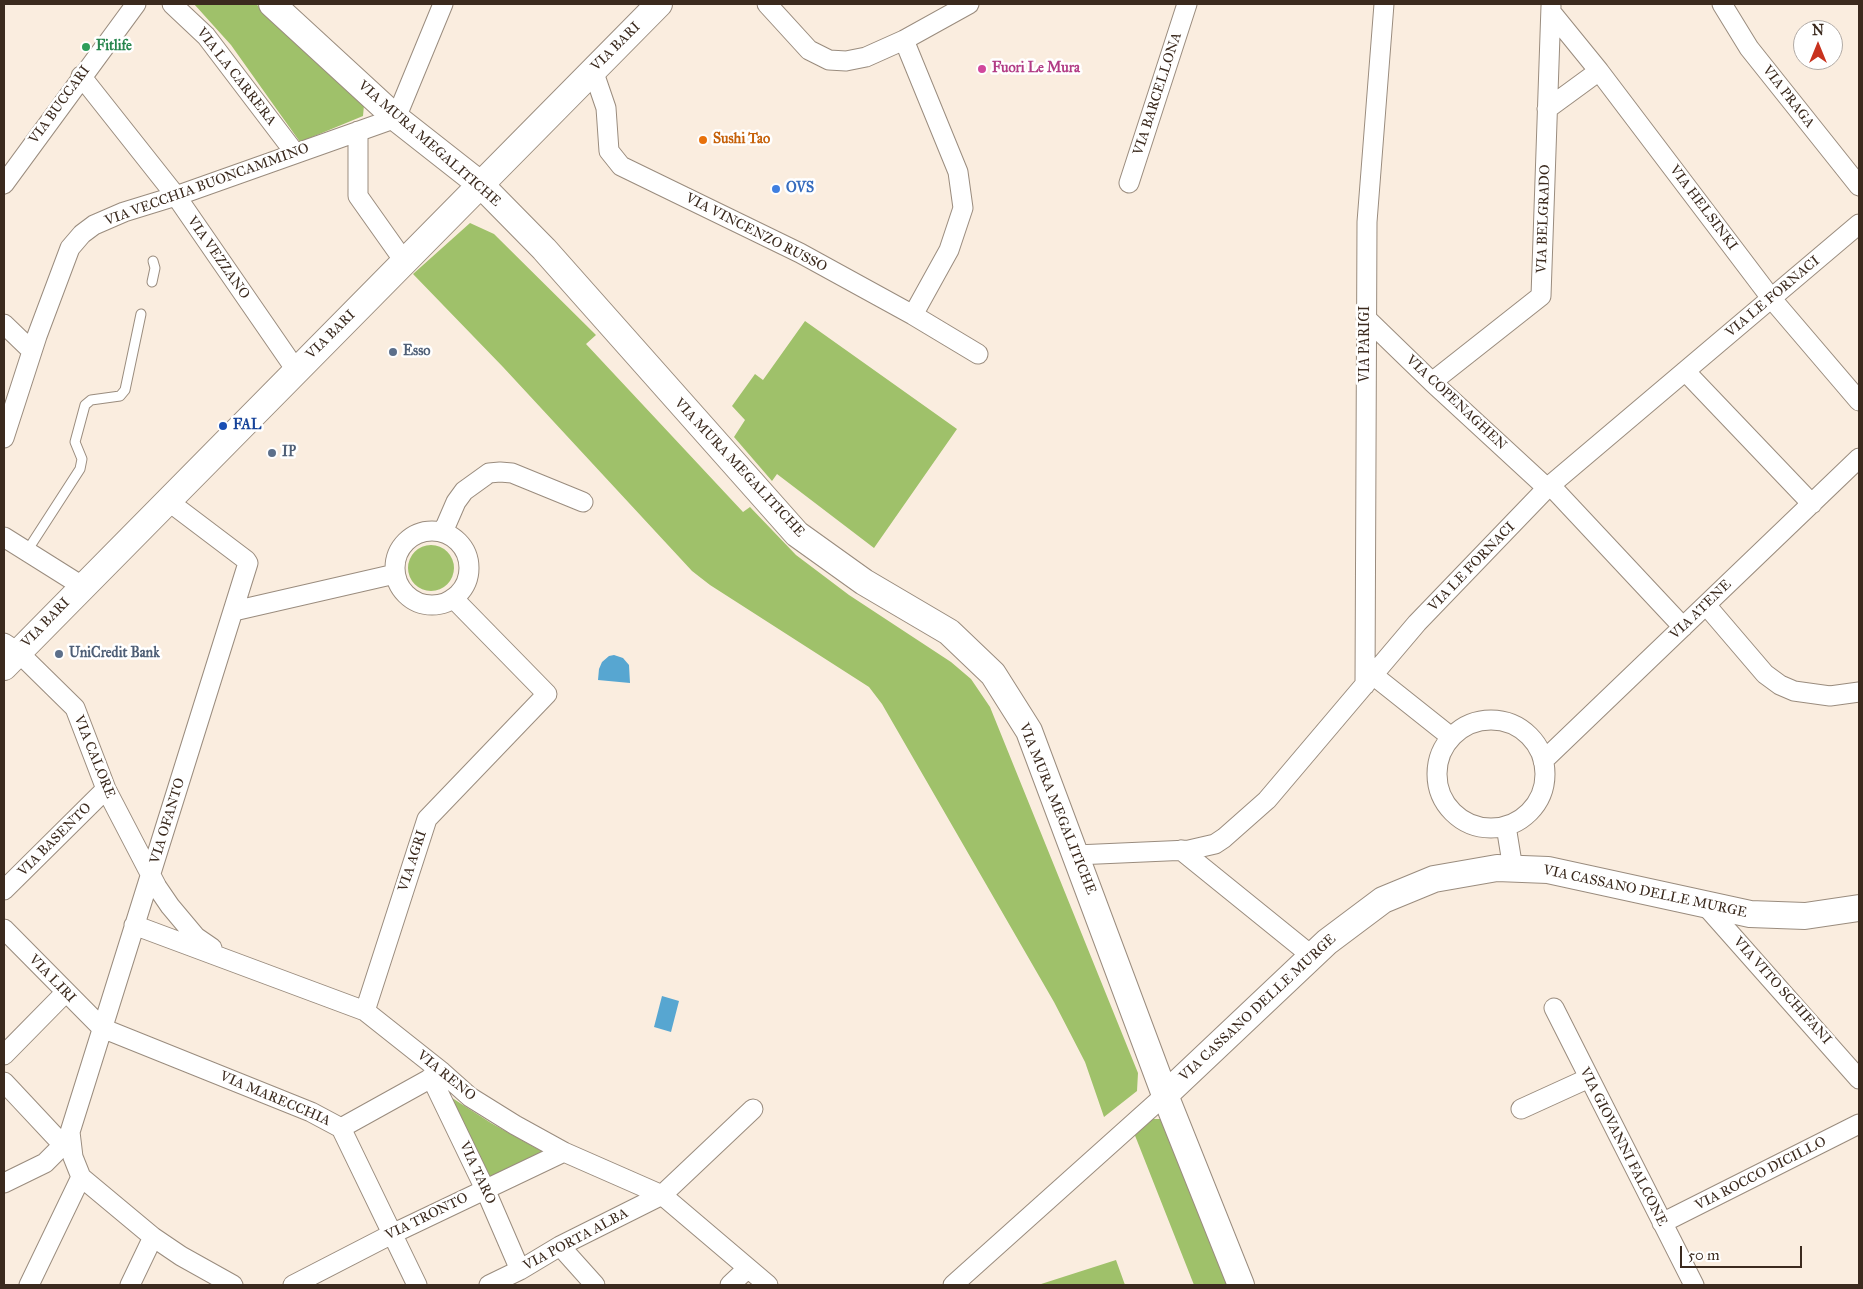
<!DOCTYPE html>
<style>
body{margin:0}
#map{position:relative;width:1863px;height:1289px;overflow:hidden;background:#faeddf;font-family:"IM FELL Great Primer",serif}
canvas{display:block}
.frame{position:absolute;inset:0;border:5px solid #3b2a1e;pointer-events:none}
.north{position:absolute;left:1793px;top:20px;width:50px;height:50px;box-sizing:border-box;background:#fff;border:1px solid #b1aaa5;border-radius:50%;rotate:0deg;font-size:14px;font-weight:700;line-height:20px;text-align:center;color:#3b2a1e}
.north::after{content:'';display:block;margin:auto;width:18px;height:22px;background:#c8321e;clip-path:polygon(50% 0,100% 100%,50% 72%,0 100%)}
.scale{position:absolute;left:1680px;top:1246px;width:122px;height:22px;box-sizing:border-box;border:2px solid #3b2a1e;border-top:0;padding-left:6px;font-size:15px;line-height:18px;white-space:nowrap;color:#3b2a1e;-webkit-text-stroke:4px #fff;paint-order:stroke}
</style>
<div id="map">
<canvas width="1863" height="1289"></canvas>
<div class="frame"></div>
<div class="north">N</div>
<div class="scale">50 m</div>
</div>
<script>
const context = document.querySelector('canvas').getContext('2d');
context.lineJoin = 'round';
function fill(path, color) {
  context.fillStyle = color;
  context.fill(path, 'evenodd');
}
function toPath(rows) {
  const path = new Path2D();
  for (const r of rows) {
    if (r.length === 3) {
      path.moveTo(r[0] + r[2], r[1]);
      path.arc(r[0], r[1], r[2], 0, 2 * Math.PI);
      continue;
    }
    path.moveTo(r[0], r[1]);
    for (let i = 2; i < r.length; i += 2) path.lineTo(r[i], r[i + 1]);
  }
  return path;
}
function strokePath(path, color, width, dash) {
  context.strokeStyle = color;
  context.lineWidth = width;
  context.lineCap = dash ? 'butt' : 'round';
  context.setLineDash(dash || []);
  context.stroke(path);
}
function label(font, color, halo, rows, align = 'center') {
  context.font = font + ' "IM FELL Great Primer",serif';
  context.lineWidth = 5;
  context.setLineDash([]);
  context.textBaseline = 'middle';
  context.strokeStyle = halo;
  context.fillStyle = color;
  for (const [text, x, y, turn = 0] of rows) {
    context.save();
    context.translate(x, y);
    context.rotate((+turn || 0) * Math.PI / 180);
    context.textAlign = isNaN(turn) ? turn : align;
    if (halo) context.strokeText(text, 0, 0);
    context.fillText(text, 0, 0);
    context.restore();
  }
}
fill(toPath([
 [194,4,256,4,364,105,363,116,300,142,231,45],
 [470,223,494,234,596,335,586,344,743,512,750,507,796,555,849,595,951,662,971,679,990,707,1138,1073,1137,1091,1104,1117,1085,1062,1054,1002,882,704,869,687,710,585,692,571,503,367,413,274],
 [805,321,957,429,874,548,777,474,772,481,734,437,745,420,732,406,755,374,763,380],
 [431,568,23],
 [446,1094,491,1123,543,1152,487,1178],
 [1152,1119,1160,1119,1167,1124,1229,1285,1194,1285,1134,1133],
 [1116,1260,1125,1285,1038,1285]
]), '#9fc16a');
fill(toPath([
 [614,655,623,658,629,665,630,683,598,680,599,669,602,662,609,656],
 [662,996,679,1001,671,1032,654,1027]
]), '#57a6d1');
const lane = toPath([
 [152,282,155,268,153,261],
 [27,551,80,469,82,459,75,442,85,405,91,400,120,396,125,390,141,314]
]);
const street = toPath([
 [172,4,206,36,295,153],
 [767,4,809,50,829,60,846,61,866,57,904,40,969,4],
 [1722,4,1749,48,1859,186],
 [1551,12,1599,71,1771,298,1859,401],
 [904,40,958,172,963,208,949,250,913,315],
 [593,70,606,108,609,151,621,166,800,253,913,315,978,354],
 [81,76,176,196,296,370],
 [1547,109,1599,71],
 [358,131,358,196,404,261],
 [1129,183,1187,4],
 [4,184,136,4],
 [1366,318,1432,382,1547,488],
 [4,324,32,351],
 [1685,371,1812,504],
 [1432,382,1541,296,1551,6],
 [4,438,37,336,70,248,82,234,94,225,124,212,176,196,396,118,443,4],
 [1550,485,1683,627],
 [168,501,246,560,248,563,70,1132,73,1157,81,1177,153,1237,181,1256,233,1285],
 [432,568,37],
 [443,532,456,502,464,491,489,473,500,472,512,473,583,502],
 [4,537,82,586],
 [1706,605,1765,674,1780,685,1794,691,1830,696,1859,692],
 [234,611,395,574],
 [4,643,18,652,75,708,106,789,157,887,170,906,196,937,212,948],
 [1373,675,1451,737],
 [1365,685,1367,222,1384,4],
 [1491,774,54],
 [1543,761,1859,458],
 [1506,826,1513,869],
 [1181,850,1312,956],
 [1076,855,1189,850,1215,844,1224,838,1267,800,1417,623,1547,488,1859,224],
 [4,890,106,789],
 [1704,904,1859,1079],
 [134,925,365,1011,442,1072,470,1097,515,1125,564,1152,662,1195,768,1285],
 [4,929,102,1028,311,1112,341,1128,417,1285],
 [1554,1008,1694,1285],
 [365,1011,427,819,547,694,453,598],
 [4,1055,65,993],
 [431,1077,485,1189,520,1270],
 [4,1082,63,1145],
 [1521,1109,1589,1078],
 [341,1128,442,1072],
 [4,1183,45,1163,63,1145,69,1134],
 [1662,1223,1859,1124],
 [560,1246,595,1285],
 [29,1285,81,1177],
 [130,1285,153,1237],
 [293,1285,392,1234,564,1152],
 [489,1285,520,1270,560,1246,662,1195,753,1109],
 [730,1285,748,1268],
 [953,1285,1165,1095]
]);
const secondary = toPath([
 [272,4,396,118,480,184,544,249,797,534,864,582,949,632,993,674,1029,731,1165,1095,1241,1285],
 [4,667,659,4],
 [1165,1095,1327,942,1383,900,1434,879,1497,868,1548,870,1750,914,1805,916,1859,908]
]);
strokePath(lane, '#9a8c7e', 11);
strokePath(street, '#9a8c7e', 21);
strokePath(secondary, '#9a8c7e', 28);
strokePath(lane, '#fff', 9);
strokePath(street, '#fff', 19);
strokePath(secondary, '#fff', 26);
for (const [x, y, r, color] of [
 [86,47,5,"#2e9e5b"],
 [982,69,5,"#d1479c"],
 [703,140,5,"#e8710a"],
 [776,189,5,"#3f7fe0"],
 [393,352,5,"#5c6f8a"],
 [223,426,5,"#1a4fb4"],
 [272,453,5,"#5c6f8a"],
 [59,654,5,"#5c6f8a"]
]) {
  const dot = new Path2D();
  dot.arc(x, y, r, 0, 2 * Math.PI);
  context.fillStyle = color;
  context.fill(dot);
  strokePath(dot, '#fff', 2);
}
label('bold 14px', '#27864d', '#fff', [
 ["Fitlife",96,47]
], 'left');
label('14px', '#3b2a1e', '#fff', [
 ["VIA BARI",616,47,-45],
 ["VIA LA CARRERA",236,77,52],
 ["VIA BARCELLONA",1158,94,-72],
 ["VIA PRAGA",1788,97,52],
 ["VIA BUCCARI",60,105,-54],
 ["VIA MURA MEGALITICHE",429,144,41],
 ["VIA VECCHIA BUONCAMMINO",207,185,-20],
 ["VIA HELSINKI",1703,208,53],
 ["VIA BELGRADO",1544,219,-88],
 ["VIA VINCENZO RUSSO",756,233,27],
 ["VIA VEZZANO",218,258,55],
 ["VIA LE FORNACI",1773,297,-40],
 ["VIA BARI",331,335,-45],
 ["VIA PARIGI",1366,344,-90],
 ["VIA COPENAGHEN",1456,403,43],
 ["VIA MURA MEGALITICHE",739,468,47],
 ["VIA LE FORNACI",1472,567,-46],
 ["VIA ATENE",1701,610,-44],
 ["VIA BARI",46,623,-46],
 ["VIA CALORE",94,757,68],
 ["VIA MURA MEGALITICHE",1057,809,68],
 ["VIA OFANTO",168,821,-73],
 ["VIA BASENTO",55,840,-45],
 ["VIA AGRI",413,861,-72],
 ["VIA CASSANO DELLE MURGE",1645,892,12],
 ["VIA LIRI",52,979,46],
 ["VIA VITO SCHIFANI",1782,991,48],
 ["VIA CASSANO DELLE MURGE",1258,1008,-43],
 ["VIA RENO",446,1076,39],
 ["VIA MARECCHIA",275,1099,23],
 ["VIA GIOVANNI FALCONE",1623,1147,63],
 ["VIA TARO",477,1173,65],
 ["VIA ROCCO DICILLO",1761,1174,-27],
 ["VIA TRONTO",427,1217,-26],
 ["VIA PORTA ALBA",576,1240,-28]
]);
label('bold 14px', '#b23c85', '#fff', [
 ["Fuori Le Mura",992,69]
], 'left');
label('bold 14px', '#c56008', '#fff', [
 ["Sushi Tao",713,140]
], 'left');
label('bold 14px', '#366cbe', '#fff', [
 ["OVS",786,189]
], 'left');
label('bold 14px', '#4e5e75', '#fff', [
 ["Esso",403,352],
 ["IP",282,453],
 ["UniCredit Bank",69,654]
], 'left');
label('bold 14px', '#164399', '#fff', [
 ["FAL",233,426]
], 'left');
</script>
